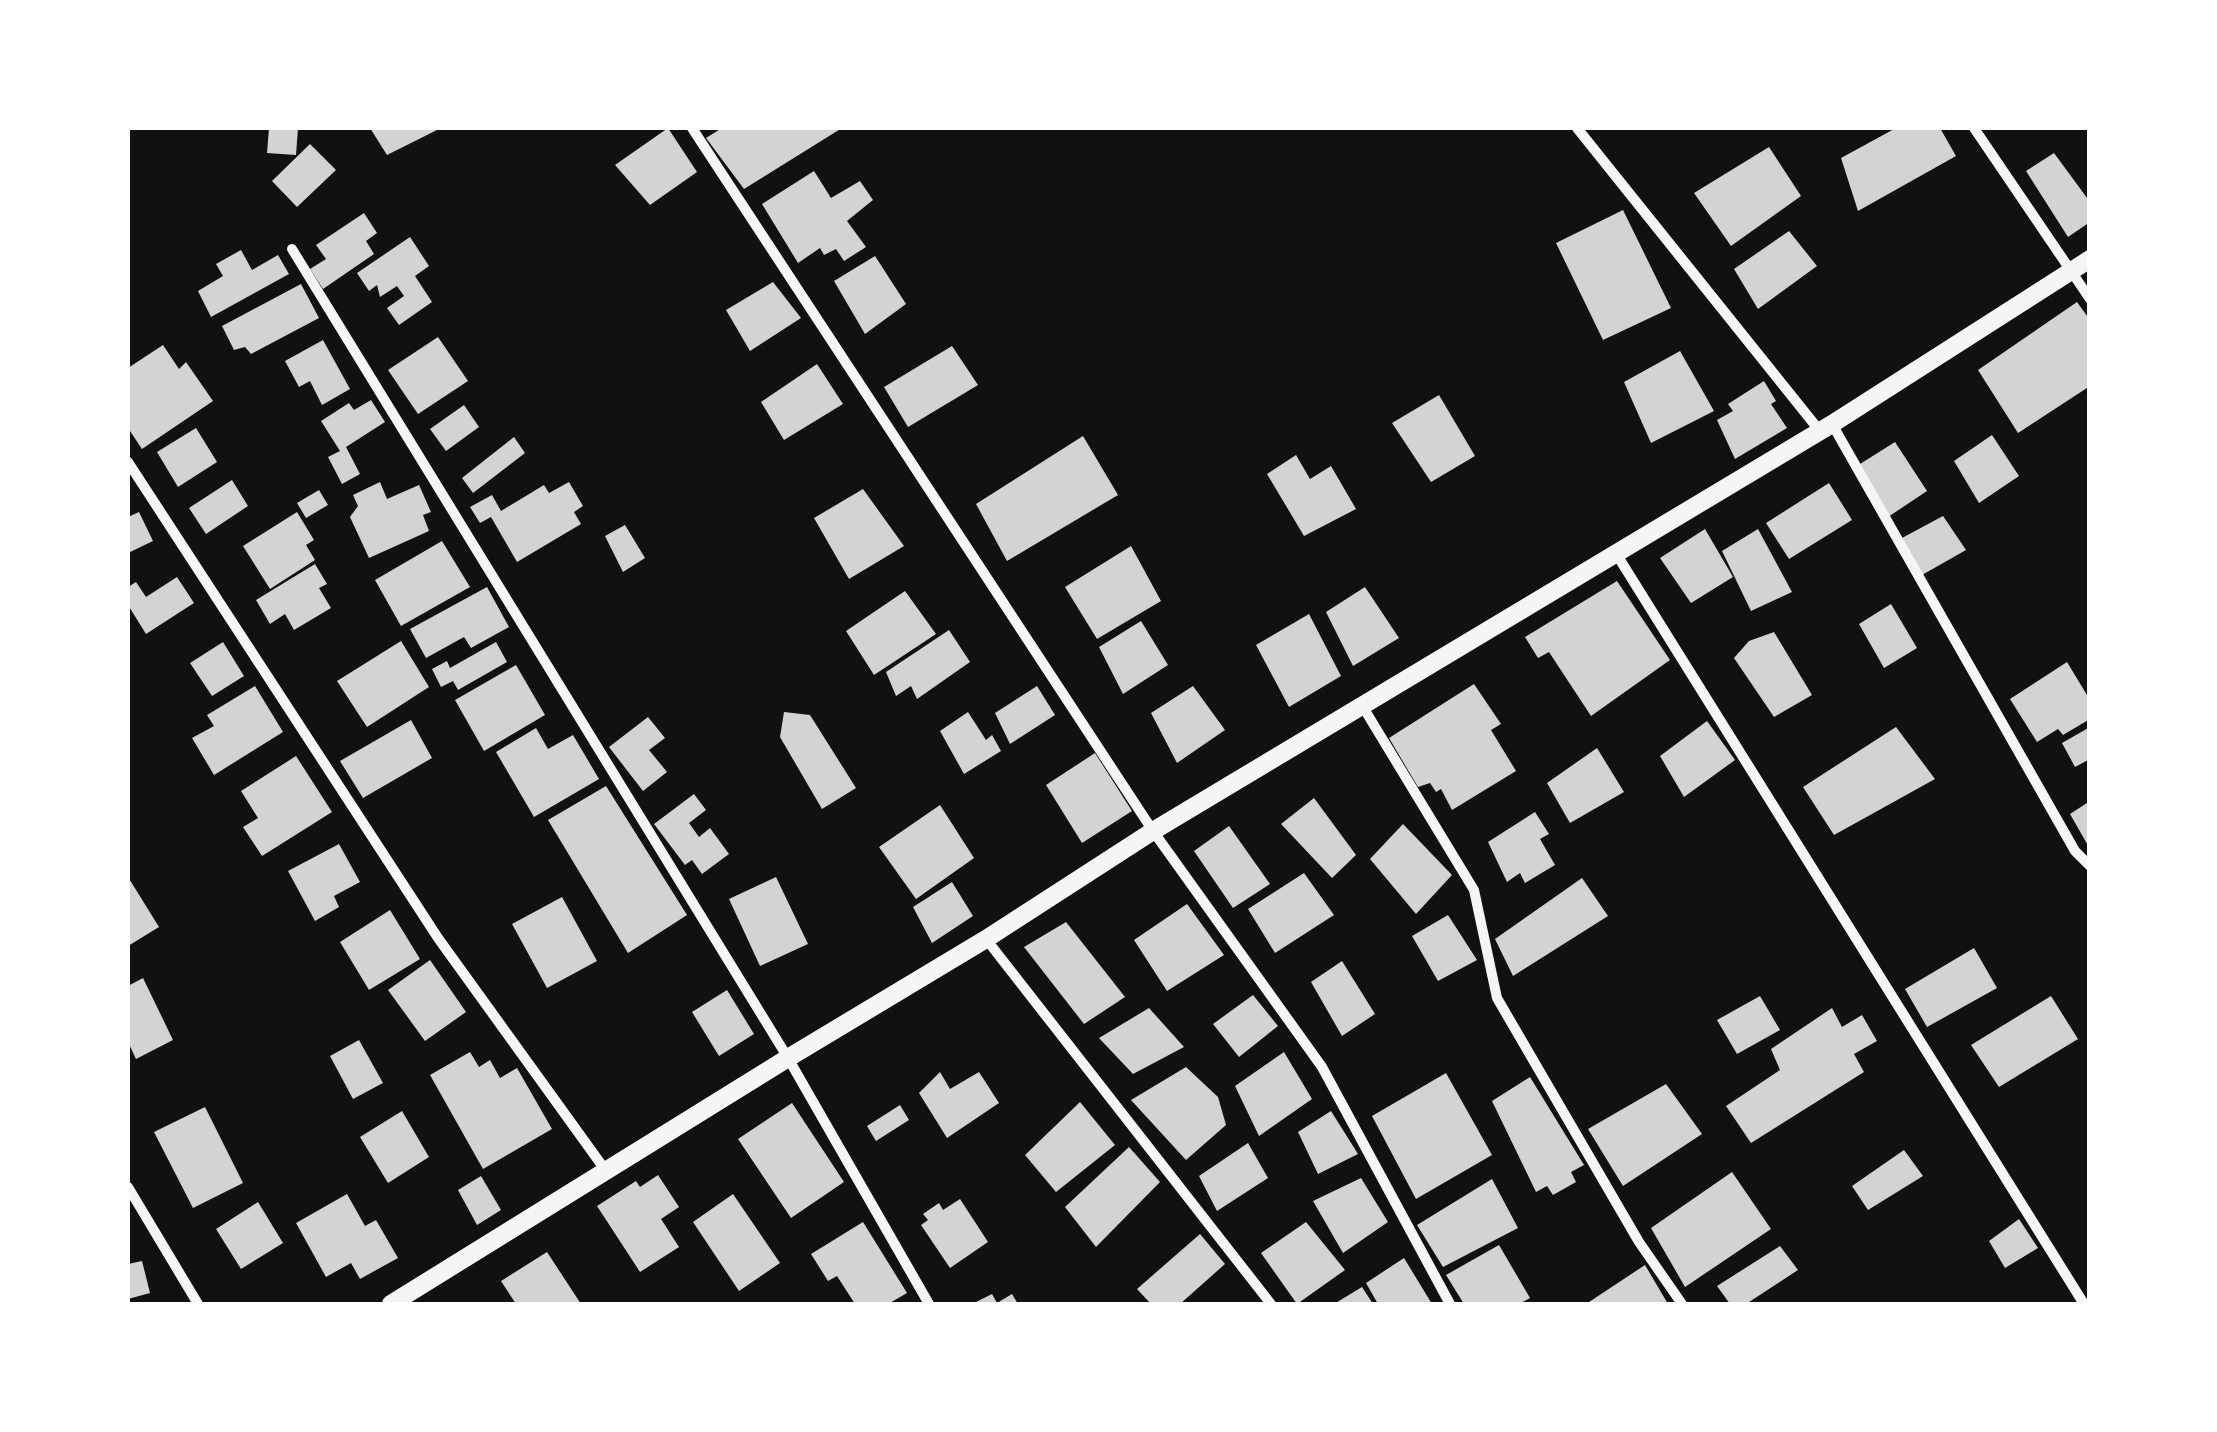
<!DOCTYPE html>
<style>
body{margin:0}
#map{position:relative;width:2217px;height:1432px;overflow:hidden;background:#111;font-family:Signika,sans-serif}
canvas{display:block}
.frame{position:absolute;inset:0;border:130px solid #fff;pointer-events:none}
</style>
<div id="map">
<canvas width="2217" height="1432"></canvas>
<div class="frame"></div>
</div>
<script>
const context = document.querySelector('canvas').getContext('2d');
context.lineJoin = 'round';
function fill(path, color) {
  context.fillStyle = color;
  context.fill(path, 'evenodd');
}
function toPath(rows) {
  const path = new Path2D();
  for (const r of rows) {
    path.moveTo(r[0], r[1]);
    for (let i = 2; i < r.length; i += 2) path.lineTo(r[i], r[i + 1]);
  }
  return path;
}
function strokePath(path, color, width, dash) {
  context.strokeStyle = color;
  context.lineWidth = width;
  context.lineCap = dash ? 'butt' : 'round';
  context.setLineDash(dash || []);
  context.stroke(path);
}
fill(toPath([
 [269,128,298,128,296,155,267,153],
 [370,128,441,128,387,155],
 [668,128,697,172,650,205,615,165],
 [722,128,842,128,744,189,706,138],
 [1896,128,1940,128,1956,156,1858,211,1841,158],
 [310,144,336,170,297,207,272,181],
 [1769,147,1801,196,1731,246,1694,193],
 [2054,153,2090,202,2090,222,2068,237,2026,171],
 [814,171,831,198,860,181,873,200,847,221,866,247,844,261,836,249,824,255,820,248,798,263,762,204],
 [1623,210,1671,308,1603,340,1556,243],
 [364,213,377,233,366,241,374,254,323,289,310,269,326,259,316,245],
 [1789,231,1817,266,1758,309,1734,269],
 [410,237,429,266,415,276,432,302,399,325,387,308,404,296,397,286,380,297,377,285,369,291,357,273],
 [241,250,252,270,278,255,289,274,211,317,198,291,223,276,216,264],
 [875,256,906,304,865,334,834,281],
 [773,282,801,318,750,351,726,310],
 [301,284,319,318,251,354,245,347,234,350,222,326],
 [2077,302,2090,320,2090,386,2018,433,1978,370],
 [438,337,468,381,418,414,388,370],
 [323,340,350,389,322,405,310,381,299,387,285,361],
 [163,345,179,369,186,362,213,401,142,449,128,428,128,368],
 [952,346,978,385,908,427,884,387],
 [1680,351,1714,411,1651,443,1624,382],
 [817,364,843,404,784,440,761,402],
 [1764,381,1776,401,1771,404,1787,428,1735,459,1717,420,1733,411,1728,404],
 [1439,395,1475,456,1431,482,1392,423],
 [371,400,385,422,346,447,360,474,342,484,328,457,340,451,321,421,349,403,354,410],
 [464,405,479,427,446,451,430,429],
 [196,428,217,462,178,487,157,452],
 [1992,435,2019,476,1979,503,1954,461],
 [1083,436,1118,495,1007,561,976,504],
 [514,437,525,453,473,493,462,478],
 [1895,442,1927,491,1888,517,1860,464],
 [1296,455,1310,479,1331,466,1356,509,1304,536,1267,474],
 [232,480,248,506,206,534,189,508],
 [380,482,387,499,419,485,431,512,423,515,429,531,369,558,350,517,358,506,353,495],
 [569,482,583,506,574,512,581,524,517,562,491,517,480,523,470,507,492,495,501,511,544,485,549,493],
 [1829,483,1852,520,1789,559,1766,523],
 [863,489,904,546,849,579,814,518],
 [319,490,328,505,306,518,297,503],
 [139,512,153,541,128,553,128,517],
 [297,512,314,540,306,545,315,560,270,589,243,546],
 [1943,516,1966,550,1922,575,1902,538],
 [625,525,645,558,623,572,605,536],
 [1705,529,1733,577,1691,603,1660,558],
 [1758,529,1792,592,1751,611,1722,551],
 [442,541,470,587,401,626,375,580],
 [1131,546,1161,601,1097,639,1065,587],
 [315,564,327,584,319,588,331,608,294,630,285,614,270,624,256,600],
 [177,577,194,603,146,634,128,605,128,587,136,582,146,597],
 [1617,581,1670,660,1591,716,1549,652,1538,658,1525,637],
 [487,587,509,627,471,648,464,637,426,658,410,629],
 [1365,587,1399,638,1353,666,1326,612],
 [905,591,936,634,874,675,846,631],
 [1891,604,1917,648,1884,668,1859,624],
 [1309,614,1341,676,1289,707,1256,645],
 [1141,621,1168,665,1123,694,1099,647],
 [949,630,970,662,917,699,911,686,896,696,886,672],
 [1774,632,1812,695,1774,717,1734,658,1749,641],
 [401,641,429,687,367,727,337,681],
 [223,642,244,676,212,696,190,663],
 [496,642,507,662,458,690,453,681,441,687,432,669,447,661,450,668],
 [2067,662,2090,700,2090,719,2063,735,2058,729,2037,742,2010,699],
 [516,665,545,715,484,751,455,700],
 [1474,684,1501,724,1491,730,1516,771,1452,810,1441,789,1436,792,1430,783,1418,787,1389,738],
 [255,686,283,732,214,775,192,738,214,726,207,715],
 [1037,686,1055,715,1010,744,995,713],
 [1193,686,1225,730,1177,763,1151,713],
 [784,712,810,715,856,788,822,809,780,737],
 [968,712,986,740,992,735,1001,751,964,774,940,731],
 [648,717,665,738,649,750,667,772,643,791,609,747],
 [411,720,432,758,363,798,340,761],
 [1707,721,1735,760,1684,797,1660,756],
 [1896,727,1935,779,1834,835,1803,787],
 [2090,727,2090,759,2075,767,2062,743],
 [536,728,548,749,573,735,599,779,534,817,496,752],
 [1597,748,1624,792,1570,823,1547,783],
 [1095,753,1132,811,1082,843,1046,785],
 [296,756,332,812,262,856,243,827,258,818,241,791],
 [606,786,687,915,628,953,548,820],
 [694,794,706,810,689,823,699,837,710,828,729,854,702,874,692,860,685,865,654,824],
 [1314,798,1356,855,1332,878,1281,824],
 [2090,801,2090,849,2070,814],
 [940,805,974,858,916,899,879,847],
 [1535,812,1549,834,1540,839,1555,865,1525,883,1520,873,1507,882,1488,842],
 [1403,824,1452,875,1416,914,1370,859],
 [1229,826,1270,884,1233,908,1194,851],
 [339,844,360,882,334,896,339,907,315,921,288,871],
 [1304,873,1334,915,1275,953,1248,909],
 [128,877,159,927,128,946],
 [776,877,808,944,760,966,729,899],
 [1582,878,1608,916,1513,976,1495,939],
 [952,882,973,916,932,943,913,907],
 [562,897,597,961,547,988,512,924],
 [1187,904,1224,955,1167,991,1134,940],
 [390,910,420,959,369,990,340,942],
 [1448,915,1477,960,1438,981,1412,936],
 [1066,922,1125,997,1084,1024,1024,947],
 [1974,948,1997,988,1927,1027,1905,989],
 [430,960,466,1012,425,1041,388,990],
 [1342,961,1375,1014,1342,1036,1311,982],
 [143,978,173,1040,136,1059,128,1042,128,986],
 [727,990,754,1034,719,1056,692,1012],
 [1253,995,1278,1026,1239,1057,1213,1024],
 [1760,996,1780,1030,1737,1054,1717,1020],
 [2051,996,2078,1039,1999,1087,1971,1045],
 [1149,1008,1184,1047,1133,1074,1099,1038],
 [1832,1008,1842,1027,1862,1015,1877,1041,1854,1054,1864,1072,1751,1143,1726,1106,1780,1070,1771,1049],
 [359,1040,383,1083,353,1099,330,1056],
 [470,1052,479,1067,490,1060,500,1078,517,1068,552,1129,483,1169,430,1075],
 [1284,1052,1312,1099,1259,1136,1235,1086],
 [1186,1067,1218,1097,1226,1125,1186,1160,1131,1100],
 [940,1072,950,1089,979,1072,999,1103,947,1138,919,1093],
 [1446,1073,1492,1155,1416,1199,1372,1116],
 [1530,1077,1584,1165,1571,1172,1576,1182,1553,1195,1547,1186,1536,1192,1492,1101],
 [1666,1084,1702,1134,1623,1186,1588,1129],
 [1080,1102,1115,1145,1056,1192,1025,1155],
 [792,1103,844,1182,791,1218,738,1139],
 [900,1105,909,1120,876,1141,867,1126],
 [205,1107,243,1183,193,1208,154,1132],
 [402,1111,429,1157,388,1183,360,1137],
 [1331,1111,1358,1154,1318,1174,1298,1132],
 [1248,1143,1268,1178,1217,1211,1199,1176],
 [1129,1147,1160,1182,1096,1247,1065,1207],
 [1904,1150,1923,1176,1868,1210,1852,1186],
 [1732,1172,1771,1229,1685,1287,1651,1228],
 [658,1175,679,1207,661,1219,679,1247,640,1272,597,1206,636,1181,640,1187],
 [481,1176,501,1210,477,1225,458,1190],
 [1361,1178,1388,1222,1343,1253,1313,1201],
 [1492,1179,1518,1228,1443,1267,1417,1225],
 [347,1194,365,1226,376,1220,398,1258,360,1279,351,1263,326,1277,296,1223],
 [733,1194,780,1263,739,1291,693,1222],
 [960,1199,988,1242,950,1268,921,1225,928,1220,923,1214,939,1203,943,1210],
 [258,1202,283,1243,241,1269,216,1229],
 [2019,1219,2038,1248,2005,1268,1989,1241],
 [863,1222,907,1293,888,1304,855,1304,837,1276,828,1281,811,1254],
 [1306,1222,1345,1270,1297,1304,1261,1253],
 [1200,1234,1225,1264,1180,1304,1151,1304,1137,1289],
 [1499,1245,1530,1298,1519,1304,1464,1304,1446,1275],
 [1780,1246,1798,1270,1746,1304,1730,1304,1717,1286],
 [547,1252,581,1304,516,1304,501,1281],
 [1404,1258,1432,1304,1378,1304,1366,1283],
 [142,1261,150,1293,128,1299,128,1264],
 [1645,1265,1668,1304,1586,1304],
 [1362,1287,1373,1304,1334,1304],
 [992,1294,997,1303,1012,1294,1018,1304,972,1304]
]), '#d3d3d3');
strokePath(toPath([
 [692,128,1153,831,1322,1067,1450,1304],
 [1577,128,1819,430],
 [1974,128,2090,299],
 [292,249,788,1058,929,1304],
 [1832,424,2075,851,2090,866],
 [128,462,438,938,606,1171],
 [1617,555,2084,1304],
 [1363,707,1474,890,1497,998,1639,1242,1682,1304],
 [986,939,1271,1304],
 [128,1187,198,1304]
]), '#f5f5f5', 10);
strokePath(toPath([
 [391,1304,788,1058,986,939,1153,831,1832,424,2090,259]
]), '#f5f5f5', 18);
</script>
